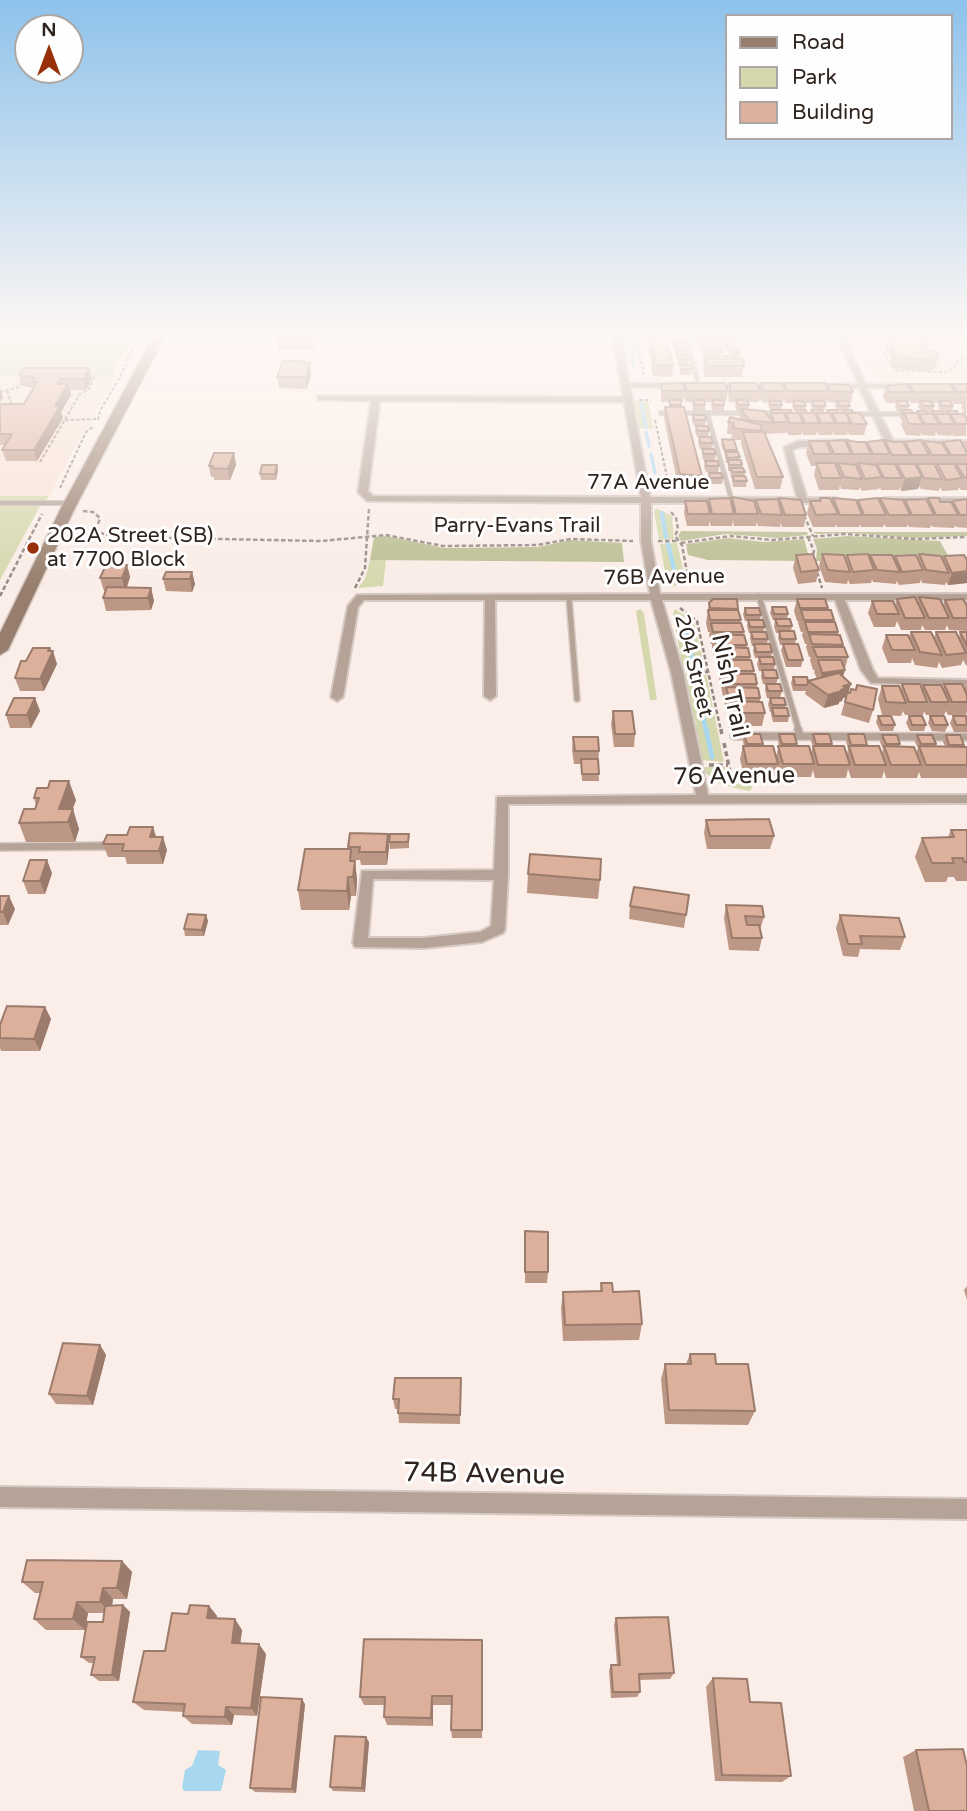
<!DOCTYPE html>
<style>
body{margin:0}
#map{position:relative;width:967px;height:1811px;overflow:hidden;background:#fbede7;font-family:"Varela Round",sans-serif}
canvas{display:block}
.legend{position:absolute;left:725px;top:14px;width:228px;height:126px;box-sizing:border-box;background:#fefefe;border:2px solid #aca7a4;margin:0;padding:9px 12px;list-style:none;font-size:21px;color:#30241e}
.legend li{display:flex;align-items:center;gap:14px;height:35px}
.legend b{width:35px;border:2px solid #aca7a4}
.north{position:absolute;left:14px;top:14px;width:70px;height:70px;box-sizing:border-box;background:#fefefe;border:2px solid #aca7a4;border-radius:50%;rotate:0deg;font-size:19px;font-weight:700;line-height:28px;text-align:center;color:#30241e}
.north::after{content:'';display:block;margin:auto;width:24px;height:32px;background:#98310a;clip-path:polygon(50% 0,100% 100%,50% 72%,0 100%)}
</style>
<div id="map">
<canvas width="967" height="1811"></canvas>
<ul class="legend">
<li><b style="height:9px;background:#977e6c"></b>Road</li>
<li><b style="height:19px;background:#d5d8ad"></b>Park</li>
<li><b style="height:19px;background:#dcb09b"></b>Building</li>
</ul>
<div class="north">N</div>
</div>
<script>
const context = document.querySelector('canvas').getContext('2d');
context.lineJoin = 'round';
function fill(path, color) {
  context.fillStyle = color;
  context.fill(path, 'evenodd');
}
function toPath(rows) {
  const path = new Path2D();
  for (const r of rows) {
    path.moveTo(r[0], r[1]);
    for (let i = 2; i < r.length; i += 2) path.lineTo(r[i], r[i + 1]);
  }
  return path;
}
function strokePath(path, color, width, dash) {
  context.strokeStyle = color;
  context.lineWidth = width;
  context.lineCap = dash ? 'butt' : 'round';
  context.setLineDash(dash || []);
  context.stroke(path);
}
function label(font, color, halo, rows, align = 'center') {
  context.font = font + ' "Varela Round",sans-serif';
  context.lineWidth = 6;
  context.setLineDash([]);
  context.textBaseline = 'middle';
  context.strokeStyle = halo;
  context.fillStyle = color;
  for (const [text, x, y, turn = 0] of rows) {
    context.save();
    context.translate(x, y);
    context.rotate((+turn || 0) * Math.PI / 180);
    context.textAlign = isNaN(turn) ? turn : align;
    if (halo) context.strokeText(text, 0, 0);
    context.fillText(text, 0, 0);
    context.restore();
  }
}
fill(toPath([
 [848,333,967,333,967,380,878,378,871,373],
 [0,376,116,377,91,421,93,422,90,428,84,430,49,496,0,496]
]), '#f8e2d5');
fill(toPath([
 [0,333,135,333,114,372,116,377,0,376],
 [633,401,648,401,654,429,638,428],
 [0,496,49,496,39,508,0,580],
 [656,508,672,516,674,540,659,539,654,512],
 [677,543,685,577,680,584,671,587,667,583,660,544],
 [370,560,386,560,383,586,358,588,365,579],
 [641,609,644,614,657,700,650,700,636,611],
 [675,609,694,622,705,670,683,669,673,614],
 [688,673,706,674,724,762,701,760,694,724,697,724,694,720,685,675],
 [706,767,725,767,732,783,751,785,752,788,749,791,739,789,720,784,704,772,703,768]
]), '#d5d8ad');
fill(toPath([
 [681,531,807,532,808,535,778,538,725,534,681,541,678,536],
 [813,532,967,532,967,536,912,538,851,533,816,534],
 [387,536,444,548,538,547,570,540,622,543,624,562,370,560,374,537],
 [848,536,940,541,951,561,816,561,817,549,813,539],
 [728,538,765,542,804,539,810,561,708,560,688,555,686,544]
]), '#babd91');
fill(toPath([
 [198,1750,220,1751,218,1765,226,1770,221,1791,184,1791,182,1788,185,1770,192,1766]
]), '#a8d8ef');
strokePath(toPath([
 [629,344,632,348,633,365],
 [641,404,646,427],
 [646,432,649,446],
 [651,454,655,473],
 [656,480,657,487]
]), '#a8d8ef', 3.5);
strokePath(toPath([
 [662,513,666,537],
 [668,544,674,569],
 [685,624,693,663],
 [695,677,706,731]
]), '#a8d8ef', 4.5);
strokePath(toPath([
 [706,729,712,757]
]), '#a8d8ef', 5);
const laneFar2 = toPath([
 [685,333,697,379],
 [661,413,777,413],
 [707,413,732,501],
 [852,414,907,414],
 [0,503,70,503]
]);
const laneFar1 = toPath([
 [759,596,799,731],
 [569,598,577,699]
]);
const lane = toPath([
 [798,729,800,736],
 [734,736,967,737],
 [0,847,106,846]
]);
const street = toPath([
 [612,333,842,333,866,384,904,384,908,386,904,388,867,388,893,440,967,441,967,447,881,445,881,441,884,440,859,388,833,388,829,386,833,384,858,384,837,338,621,337,629,383,778,384,782,386,778,388,630,387,650,497,797,498,784,447,799,441,847,440,851,443,847,446,800,447,792,450,807,498,836,498,841,501,839,503,651,503,651,541,660,594,967,594,967,600,845,600,873,670,878,678,967,680,967,686,871,683,861,670,835,600,662,600,683,672,708,795,967,795,967,803,508,804,508,875,505,929,503,933,482,942,424,948,355,947,353,943,362,871,494,870,497,797,696,795,671,672,651,600,495,600,496,696,490,700,484,696,485,600,364,600,358,607,343,697,337,701,331,697,348,606,357,595,650,594,641,541,641,503,367,501,358,492,371,401,321,400,318,400,318,396,623,397,612,333],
 [380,401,624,402,641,497,373,496,368,491,380,401],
 [373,879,494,880,491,926,480,932,424,938,368,938,373,879],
 [884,498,967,498,967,504,881,503,879,501,884,498],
 [0,1487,967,1499,967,1519,0,1507,0,1487]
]);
const secondary = toPath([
 [155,333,167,333,74,510,8,650,0,655,0,633,60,510,155,333]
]);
strokePath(laneFar2, '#d6c9c3', 6);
strokePath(laneFar1, '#d6c9c3', 8);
strokePath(lane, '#d6c9c3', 10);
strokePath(street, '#d6c9c3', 4);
strokePath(secondary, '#d6c9c3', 3);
strokePath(toPath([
 [871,333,895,370,945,372,954,368,958,360,967,358],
 [637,345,644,374],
 [0,392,19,387,22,382],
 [639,400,651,400],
 [0,409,11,403,7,390],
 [65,420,98,419],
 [98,420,100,411,121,375,140,333],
 [655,420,668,482,665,488],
 [40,462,80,394,88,390,96,374],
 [60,488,86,432,94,426]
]), '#948781', 2, [3.5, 2]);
strokePath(toPath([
 [83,511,93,512,100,518,97,527,100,533,117,537,321,541,386,535,443,546,537,545,571,539,633,541],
 [671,512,676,518,678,529,675,536,682,545,688,578,681,585],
 [804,515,813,536],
 [808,537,814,551,812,558],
 [658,541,678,541],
 [681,543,730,536,772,540,845,534,915,539,967,537],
 [817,572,822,588],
 [355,588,365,568,369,508],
 [0,596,42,514],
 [680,608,697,621,721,731],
 [690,672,708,672]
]), '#948781', 2.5, [4.5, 2.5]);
strokePath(toPath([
 [721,729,722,736],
 [724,743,732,781],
 [709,765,728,765]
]), '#948781', 3.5, [5, 3.5]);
strokePath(laneFar2, '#b5a397', 4.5);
strokePath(laneFar1, '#b5a397', 5);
strokePath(lane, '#b5a397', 7);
fill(street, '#b5a397');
fill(secondary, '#977e6c');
fill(toPath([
 [249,333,268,333,265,339,250,339],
 [307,333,324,333,323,341,314,341,313,350,278,350,277,339,307,335],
 [647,333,673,366,672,377,653,376,651,369,652,363,646,343],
 [697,333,709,333,710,335,710,333,722,333,722,334,723,333,735,333,737,339,736,348,740,352,739,358,735,358,744,366,742,377,705,377,703,370,704,359,706,357,704,357,703,353,703,350,698,349,696,342],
 [723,346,724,350,729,350,730,356,724,356,724,359,718,359,717,357,722,357,722,349],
 [884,333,926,333,927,350,938,358,935,369,933,369,932,372,892,368,890,353,886,353,883,337],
 [673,339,684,343,684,348,687,352,686,355,689,359,688,365,692,369,691,375,680,375,680,365,678,365,677,358,676,358,675,353,675,348,673,348,672,344],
 [311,374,307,389,279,388,277,377],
 [19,375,92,379,86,390,70,390,71,395,61,412,63,418,37,461,6,461,2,450,5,445,0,445,0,404,24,404,34,388,22,386],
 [685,383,728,391,726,402,723,402,724,405,724,411,713,411,711,406,712,402,705,402,705,411,693,411,693,402,686,402,684,396,683,402,680,402,681,407,702,476,701,488,678,486,664,418,665,407,669,407,669,402,661,402,661,384,684,389],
 [730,383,760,389,761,383,784,387,784,383,826,387,827,384,853,392,851,403,848,403,850,406,848,410,867,424,864,435,849,435,848,432,847,435,834,435,833,432,832,435,819,435,817,431,816,435,803,435,802,432,801,435,788,435,786,430,786,433,765,434,783,477,780,489,755,489,741,444,741,440,734,440,737,450,737,452,740,457,740,460,742,465,742,468,745,472,744,476,747,481,746,487,733,487,732,482,732,478,731,478,730,471,728,471,728,463,726,463,725,455,721,445,722,439,731,439,732,434,727,434,728,422,739,419,741,411,737,411,735,406,736,402,729,402,728,394],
 [760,398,762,402,769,403,768,406,771,411,770,418,748,410,749,405,748,402,759,402],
 [784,398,785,403,793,403,792,406,794,411,796,411,795,413,781,410,782,405,781,402,783,402],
 [827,400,828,402,836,403,835,406,838,411,841,411,841,413,827,410,826,413,823,413,822,411,824,411,826,406,824,403,826,403],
 [805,403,812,403,811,406,813,410,811,410,811,413,808,413,805,410,806,406],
 [909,384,951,387,952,384,967,384,966,436,953,436,952,433,951,436,938,435,936,432,935,436,922,435,921,433,920,436,906,435,901,425,902,421,899,416,900,411,897,411,895,407,896,403,886,403,883,397,886,386,909,386],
 [909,400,911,403,919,403,918,407,921,411,917,411,916,413,913,413,908,410,909,406,908,403],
 [952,401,954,404,963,404,961,407,964,411,962,411,962,414,952,411,953,406,952,403],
 [932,403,939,403,938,407,940,411,933,411,934,406],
 [693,415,706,420,705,426,694,426,692,421],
 [696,426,709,431,708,437,697,437,695,432],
 [699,437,713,443,712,449,700,449,698,443],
 [847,440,866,445,867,442,885,443,885,440,905,445,905,442,923,444,924,441,943,444,943,442,962,444,963,441,967,441,967,490,961,490,959,487,958,490,942,491,940,487,939,491,921,489,919,486,918,489,901,491,900,487,899,490,881,490,880,487,879,489,862,491,860,487,859,490,841,489,840,485,839,490,819,490,814,475,816,466,811,466,806,453,809,441,827,446,828,441,846,443],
 [702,449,716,454,715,460,703,460,702,455],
 [234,453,236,465,230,480,214,480,214,477,211,477,209,466],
 [705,461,719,466,718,472,706,472,704,467],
 [277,465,278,471,276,480,261,480,260,474],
 [709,473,723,478,722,484,709,484,708,479],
 [732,497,755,505,756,500,778,501,779,498,806,515,804,527,782,527,781,523,780,527,758,526,757,522,756,526,734,526,733,521,732,526,711,526,709,521,709,526,687,526,684,513,685,501,708,505,709,499,731,502],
 [820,498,832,502,833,498,857,503,858,500,880,501,880,498,904,504,905,500,927,501,928,498,952,503,953,501,967,499,967,528,956,527,955,525,954,528,933,527,931,525,930,528,909,527,907,524,907,527,886,527,884,524,883,527,861,527,860,524,859,527,837,527,836,524,835,527,813,527,807,513,810,501,819,501],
 [822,554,845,560,847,555,869,558,870,555,894,559,895,556,917,558,919,554,942,559,944,556,966,558,967,555,967,583,948,585,946,582,945,585,922,583,921,579,920,583,899,585,897,581,896,584,873,582,872,579,871,583,850,584,848,580,847,584,825,582,819,566],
 [796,555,819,570,816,582,798,584,793,568],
 [127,565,130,577,127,588,151,588,154,601,151,610,106,611,103,598,105,591,104,591,100,578],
 [192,572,195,584,192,592,166,591,163,579],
 [919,597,943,605,945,600,966,604,967,601,967,631,949,630,947,625,945,630,925,630,922,625,921,630,901,630,897,621,895,627,874,627,868,613,872,601,895,605,897,599,918,602],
 [797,599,828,608,828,610,834,620,834,622,838,632,838,635,843,645,842,647,848,657,843,676,848,692,873,710,869,723,841,715,846,697,843,698,842,701,839,702,839,704,824,708,805,694,806,691,793,691,791,683,793,677,808,681,817,679,814,672,815,670,813,670,810,660,811,657,809,657,806,647,807,644,805,644,802,635,803,632,801,632,798,623,798,621,797,621,794,611],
 [709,603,738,609,741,620,740,623,744,632,743,635,747,645,746,648,754,671,753,674,757,684,757,688,760,698,760,702,765,713,762,726,732,726,729,714,730,711,726,711,724,700,724,697,723,697,721,686,721,683,720,683,718,673,718,670,717,670,715,660,715,657,714,657,712,648,712,644,711,644,709,635,710,632,708,632,706,623],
 [772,607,788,614,787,619,792,626,791,631,796,639,795,644,803,660,801,667,786,667,781,650,783,645,780,645,778,638,779,633,776,633,774,626,775,620,773,620,770,613],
 [745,608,761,615,760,620,765,627,763,632,768,639,767,644,772,652,771,657,775,664,774,670,778,678,776,684,782,691,780,698,786,705,785,708,789,716,788,722,773,722,771,714,771,712,770,712,768,704,770,698,767,698,765,690,766,684,763,684,761,677,762,671,759,671,757,664,759,658,755,658,753,651,754,646,752,646,750,638,751,633,749,633,747,626,748,621,745,621,743,614],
 [911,632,934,638,936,632,959,637,960,632,967,632,967,666,966,665,963,660,961,665,942,668,939,662,937,668,915,665,912,658,911,663,888,663,882,648,886,635,909,637],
 [50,648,57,664,44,691,20,691,15,678,26,661],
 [902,684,922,688,923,685,943,689,944,684,964,689,967,684,967,711,966,715,948,715,946,711,944,715,926,715,924,711,923,715,905,715,903,711,901,716,882,715,878,699,882,686,900,689],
 [35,698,40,711,31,728,10,728,6,715],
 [613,711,635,734,634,747,614,747,611,724],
 [878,716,895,725,893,731,880,731,876,722],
 [909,716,926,725,924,731,910,731,906,723],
 [930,716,948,725,945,732,932,731,928,723],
 [953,716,967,718,967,732,954,732,950,723],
 [744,734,763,744,762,746,776,756,779,746,778,741,779,734,797,744,797,746,811,753,813,746,811,741,813,734,832,744,831,746,847,754,848,749,846,741,848,734,867,745,867,746,882,753,883,749,880,742,882,735,900,744,899,747,916,753,918,748,915,742,917,735,936,744,935,746,945,746,943,742,946,735,964,745,963,747,967,747,967,778,921,778,919,772,917,778,886,778,884,771,882,778,851,778,848,769,846,778,815,778,813,770,811,777,780,777,777,766,775,776,744,776,740,759,743,746,744,746,743,741],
 [573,737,599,751,598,764,599,781,582,781,581,764,574,764,572,750],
 [34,798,76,800,72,809,79,829,75,842,26,842,19,823,35,809,36,806],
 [706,820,774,836,770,849,707,849,704,833],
 [153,827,156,837,167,850,163,864,127,864,125,857,108,857,103,844,127,835],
 [951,830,967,830,967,881,956,881,954,877,948,877,946,882,925,882,915,857,922,838,948,837],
 [388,834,389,847,387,865,361,865,360,860,352,860,355,861,357,880,356,896,351,896,349,910,301,910,298,890,348,849,348,847],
 [409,834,409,848,390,849,389,842],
 [52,873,45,894,28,894,23,881],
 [528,874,600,880,598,899,527,893],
 [689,895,684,928,629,919,630,906],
 [0,896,15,909,8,925,0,925],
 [726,905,764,917,760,930,762,938,759,951,729,950,724,918],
 [206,915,208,921,204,936,185,936,184,929],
 [840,915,905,937,900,950,860,949,858,957,843,956,836,928],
 [45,1007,51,1019,40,1051,1,1051,0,1048,0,1025],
 [525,1231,548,1272,547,1283,525,1283],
 [601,1283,613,1292,642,1324,639,1340,563,1341,561,1308,563,1292,600,1291],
 [967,1286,967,1300,964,1290],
 [100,1345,106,1355,93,1405,56,1404,49,1394],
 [690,1354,716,1364,755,1411,748,1425,665,1424,661,1379,665,1364,686,1364],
 [461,1378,460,1424,399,1423,398,1409,395,1409,393,1399],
 [122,1561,132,1572,127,1599,113,1599,112,1605,123,1605,130,1612,119,1681,99,1681,91,1675,94,1663,89,1663,81,1657,103,1622,104,1613,88,1613,85,1630,46,1630,34,1619,40,1593,35,1593,22,1582],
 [209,1606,217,1616,216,1619,242,1630,240,1644,266,1654,257,1716,234,1715,232,1725,192,1724,183,1716,184,1712,144,1710,133,1702,188,1614],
 [616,1618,674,1673,670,1679,639,1680,640,1692,637,1697,611,1698,609,1671,611,1665,617,1665,614,1625],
 [482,1640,482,1738,452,1738,451,1730,451,1705,433,1705,433,1726,387,1725,384,1717,385,1705,364,1705,360,1697],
 [713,1678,750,1702,791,1776,782,1782,715,1781,706,1687],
 [305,1704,296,1793,255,1792,250,1788],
 [369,1742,365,1792,333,1791,330,1787],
 [916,1750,967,1811,914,1811,903,1757]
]), '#bd9785');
fill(toPath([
 [310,363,311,374,307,389,306,377],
 [89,368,92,379,86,390,83,379],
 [68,384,71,395,61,412,63,418,37,461,34,450,55,406],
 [0,388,3,398,0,402],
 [234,453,236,465,230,480,228,469],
 [277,465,278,471,276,480,275,474],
 [922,477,918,489,901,491,905,479],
 [127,565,130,577,125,591,122,578],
 [967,571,967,583,948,585,952,573],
 [192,572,195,584,192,592,190,579],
 [151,588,154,601,151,610,148,598],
 [50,648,52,654,53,651,57,664,44,691,40,679],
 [845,670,841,683,819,686,822,673],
 [851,684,847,697,843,698,842,701,839,702,839,704,824,708,828,695,843,686],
 [35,698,40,711,31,728,27,715],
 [69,781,76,800,68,822,59,809],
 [73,809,79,829,75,842,68,822],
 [153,827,157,840,150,837],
 [388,834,389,847,387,865,386,852],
 [163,837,167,850,163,864,159,851],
 [47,860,52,873,45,894,40,881],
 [355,861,357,880,356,896,353,877],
 [348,877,351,896,349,910,347,891],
 [9,896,15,909,8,925,3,912],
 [206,915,208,921,204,936,202,930],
 [45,1007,51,1019,40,1051,34,1039],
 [100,1345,106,1355,93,1405,87,1396],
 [122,1561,132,1572,127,1599,117,1588],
 [103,1588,113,1599,111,1613,100,1602],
 [77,1602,88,1613,85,1630,73,1619],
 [123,1605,130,1612,119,1681,112,1675],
 [209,1606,217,1616,215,1628,207,1618],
 [235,1619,242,1630,239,1653,232,1643],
 [259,1644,266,1654,257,1716,251,1708],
 [432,1696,433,1705,433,1726,431,1718],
 [302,1699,305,1704,296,1793,292,1789],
 [226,1707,234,1715,232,1725,225,1717],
 [366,1737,369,1742,365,1792,362,1788]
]), '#9a7b6c');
const building = toPath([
 [279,333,313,335,312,339,277,339,279,333],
 [307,333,323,333,322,336,313,336,313,335,307,335,307,333],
 [647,333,665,333,673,366,654,365,653,358,655,358,647,333],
 [697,333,709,333,711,339,699,339,697,333],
 [711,333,722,333,724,339,713,339,711,333],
 [724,333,735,333,737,339,726,339,724,333],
 [887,333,926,333,927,350,936,351,938,358,934,358,935,361,894,357,892,342,888,342,887,333],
 [673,339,683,339,684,343,674,343,673,339],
 [675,348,686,348,687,352,676,352,675,348],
 [704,348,721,348,722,352,705,352,704,348],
 [730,348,738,348,740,352,731,352,730,348],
 [677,355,688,355,689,359,678,359,677,355],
 [706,356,717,356,718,359,707,359,706,356],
 [724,356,734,356,735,359,725,359,724,356],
 [704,359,743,359,744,366,707,366,704,359],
 [283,361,300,361,310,363,306,377,277,377,283,361],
 [680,365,690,365,692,369,681,369,680,365],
 [23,368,89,368,83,379,60,379,57,384,68,384,55,406,60,406,34,450,2,450,12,434,0,434,0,404,24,404,37,382,32,382,35,378,33,377,19,375,23,368],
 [683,383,685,391,662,391,661,384,683,383],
 [685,383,725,383,728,391,687,391,685,383],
 [730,383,756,383,761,391,730,391,730,383],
 [761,383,782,383,785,391,764,391,761,383],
 [784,383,825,383,828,391,788,391,784,383],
 [827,384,849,385,853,392,830,391,827,384],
 [907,384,912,392,889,392,886,386,907,384],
 [909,384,950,384,955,392,914,392,909,384],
 [952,384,967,384,967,392,957,392,952,384],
 [669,400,680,400,681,405,670,405,669,400],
 [693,400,704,400,705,405,694,405,693,400],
 [712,400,723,400,724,405,713,405,712,400],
 [736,400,747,400,749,405,738,405,736,400],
 [769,401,780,401,782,405,771,405,769,401],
 [793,401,804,401,806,406,795,406,793,401],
 [812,401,824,401,826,406,814,406,812,401],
 [837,401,847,401,850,406,839,406,837,401],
 [896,401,907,401,909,406,899,406,896,401],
 [920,401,931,401,934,406,923,406,920,401],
 [939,401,950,401,953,406,942,406,939,401],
 [665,407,684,407,702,476,680,474,665,407],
 [741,409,764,411,774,423,749,420,741,409],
 [771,410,791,410,792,413,786,413,785,415,784,413,772,413,771,410],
 [796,410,806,410,807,413,801,413,800,415,796,410],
 [811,410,822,410,823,413,817,413,816,415,815,413,813,413,811,410],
 [827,410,837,410,838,413,832,413,831,415,830,413,828,413,827,410],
 [842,410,852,410,853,413,847,413,846,415,846,413,843,413,842,410],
 [901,410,911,410,913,413,904,413,903,415,901,410],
 [917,411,926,411,928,414,919,414,917,411],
 [932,411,942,411,943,414,935,414,935,415,932,411],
 [947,411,957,411,958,414,950,414,950,415,947,411],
 [771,413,784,413,788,422,774,422,771,413],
 [786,413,799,413,803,423,790,423,786,413],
 [801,413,815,413,819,423,805,423,801,413],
 [817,413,830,413,835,423,821,423,817,413],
 [832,413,846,413,850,423,837,423,832,413],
 [847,413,860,413,867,424,852,424,847,413],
 [904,413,917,413,923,424,909,424,904,413],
 [919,414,932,414,939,424,925,424,919,414],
 [935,414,948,414,955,424,941,424,935,414],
 [950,414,963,414,967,419,967,424,957,424,950,414],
 [693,415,705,415,706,420,694,420,693,415],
 [730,417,762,425,760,431,733,428,734,423,728,422,730,417],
 [696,426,708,426,709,431,697,431,696,426],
 [743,432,764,432,783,477,757,477,743,432],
 [699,437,711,437,713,443,701,443,699,437],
 [722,439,734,440,737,450,725,450,722,439],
 [845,440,851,454,834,454,828,441,845,440],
 [847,440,856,442,865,442,871,454,853,454,847,440],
 [883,440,890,454,873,454,867,442,883,440],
 [885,440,894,442,903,442,910,455,892,455,885,440],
 [921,440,929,455,912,455,905,442,921,440],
 [960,440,967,453,967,455,951,455,943,442,960,440],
 [809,441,826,441,831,454,814,454,809,441],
 [924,441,942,443,949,455,932,455,924,441],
 [702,449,714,449,716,454,704,454,702,449],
 [726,452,738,452,740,457,727,458,726,452],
 [214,453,234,453,228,469,212,468,213,466,209,466,214,453],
 [728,460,741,460,742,465,729,465,728,460],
 [705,461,718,461,719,466,707,466,705,461],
 [816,463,835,463,841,478,822,478,816,463],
 [838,463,856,465,862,479,844,477,838,463],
 [858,463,876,465,882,477,865,479,858,463],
 [877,464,895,464,902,478,884,478,877,464],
 [897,464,915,464,922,477,905,479,897,464],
 [917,464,934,464,942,479,924,478,917,464],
 [937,464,954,464,962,478,946,480,937,464],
 [956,464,967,464,967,478,965,478,956,464],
 [262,465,277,465,275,474,260,474,262,465],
 [730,468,743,468,745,472,732,472,730,468],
 [709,473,721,473,723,478,710,478,709,473],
 [733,476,745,476,747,481,734,481,733,476],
 [732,497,754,501,758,514,736,514,732,497],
 [730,498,734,514,712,514,709,499,730,498],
 [779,498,801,500,806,515,785,515,779,498],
 [820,498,830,498,838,514,816,515,810,501,821,501,820,498],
 [833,498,856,500,862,515,840,515,833,498],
 [878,498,886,515,864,515,858,500,878,498],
 [880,498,903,500,910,515,889,515,880,498],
 [928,498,939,498,940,502,951,502,958,515,936,515,928,498],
 [778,499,782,515,761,514,756,500,778,499],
 [926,499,934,515,912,515,905,500,926,499],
 [967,499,967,515,960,515,953,501,967,499],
 [685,501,707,501,710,514,688,514,685,501],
 [813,554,819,570,801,572,796,555,813,554],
 [822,554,844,555,850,572,828,570,822,554],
 [868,554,874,570,853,572,847,555,868,554],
 [919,554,941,556,949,573,926,570,919,554],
 [870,555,892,555,900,572,877,570,870,555],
 [916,555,923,570,902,572,895,556,916,555],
 [964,555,967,560,967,571,952,573,944,556,964,555],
 [106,565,127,565,122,578,100,578,106,565],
 [166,572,192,572,190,579,163,579,166,572],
 [107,587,151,588,148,598,103,598,107,587],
 [915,597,925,618,905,618,897,599,915,597],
 [919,597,940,599,949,618,929,618,919,597],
 [713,599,737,599,738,609,710,608,709,603,713,599],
 [797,599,825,599,828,608,800,608,797,599],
 [963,599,967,606,967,618,953,618,945,600,963,599],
 [872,601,893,601,899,614,877,614,872,601],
 [772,607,786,607,788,614,774,614,772,607],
 [745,608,759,608,761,615,746,615,745,608],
 [708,610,738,610,741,620,710,620,708,610],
 [801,610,831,610,834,620,804,620,801,610],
 [775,619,790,619,792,626,778,626,775,619],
 [748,620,763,620,765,627,750,627,748,620],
 [805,622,835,622,838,632,808,632,805,622],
 [711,623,741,623,744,632,713,632,711,623],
 [779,631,794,631,796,639,781,639,779,631],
 [751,632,766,632,768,639,753,639,751,632],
 [911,632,931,632,942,655,920,652,911,632],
 [936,632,956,632,966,653,946,655,936,632],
 [960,632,967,632,967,646,960,632],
 [809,634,840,635,843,645,812,644,809,634],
 [714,635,744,635,747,645,716,645,714,635],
 [886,635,908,635,915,650,892,650,886,635],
 [754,644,770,644,772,652,756,652,754,644],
 [783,644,798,644,803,660,788,660,783,644],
 [717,647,748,648,750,657,719,657,717,647],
 [813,647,844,647,848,657,817,657,813,647],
 [33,648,50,648,48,651,53,651,40,679,15,678,21,661,26,661,33,648],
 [759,657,773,657,775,664,761,664,759,657],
 [720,660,751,660,754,671,722,671,720,660],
 [818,660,841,660,845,670,822,673,818,660],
 [762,670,776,670,778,678,764,678,762,670],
 [839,673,851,684,843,686,846,688,841,690,842,691,828,695,808,681,839,673],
 [723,674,755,674,757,684,725,684,723,674],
 [793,677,807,677,808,682,807,685,795,685,793,677],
 [766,684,780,684,782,691,768,691,766,684],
 [902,684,920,684,927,702,909,702,902,684],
 [944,684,962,684,967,695,967,702,952,702,944,684],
 [857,685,877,689,873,710,845,702,847,692,850,693,851,689,856,690,857,685],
 [923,685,941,685,949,702,931,702,923,685],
 [882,686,899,686,906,703,886,702,882,686],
 [726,687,758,688,760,698,729,698,726,687],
 [14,698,35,698,27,715,6,715,14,698],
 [770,698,784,698,786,705,772,705,770,698],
 [732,701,762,702,765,713,734,713,732,701],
 [772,708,787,708,789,716,774,716,772,708],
 [613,711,632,711,635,734,615,734,613,711],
 [878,716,891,716,895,725,882,725,878,716],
 [909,716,922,716,926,725,912,725,909,716],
 [930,716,944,716,948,725,934,725,930,716],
 [953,716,966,716,967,725,956,725,953,716],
 [744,734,760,734,763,744,747,744,744,734],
 [779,734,794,734,797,744,782,744,779,734],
 [813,734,829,734,832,744,816,744,813,734],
 [848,734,864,734,867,745,851,745,848,734],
 [882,735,897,735,900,744,886,744,882,735],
 [917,735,932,735,936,744,921,744,917,735],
 [946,735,960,735,964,745,949,745,946,735],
 [573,737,598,737,599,751,575,751,573,737],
 [743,746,773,746,778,764,747,764,743,746],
 [778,746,809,746,814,764,783,764,778,746],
 [813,746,844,746,850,765,818,765,813,746],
 [849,746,879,746,886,765,855,765,849,746],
 [884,746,914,747,921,765,891,765,884,746],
 [919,746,967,747,967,765,926,765,919,746],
 [581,759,598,759,599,774,582,774,581,759],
 [50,781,69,781,59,809,73,809,68,822,19,823,24,809,35,809,39,798,34,798,37,788,48,788,50,781],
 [769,819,774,836,710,836,706,820,769,819],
 [130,827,153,827,150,837,163,837,159,851,122,851,124,844,103,844,107,835,127,835,130,827],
 [951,830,967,830,967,862,964,862,963,858,952,858,954,863,932,863,922,838,954,837,951,830],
 [350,833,388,834,386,852,359,852,360,847,348,847,350,833],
 [390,834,409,834,408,842,389,842,390,834],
 [305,849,351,849,350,861,355,861,353,877,348,877,347,891,298,890,305,849],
 [530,854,601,859,600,880,528,874,530,854],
 [30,860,47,860,40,881,23,881,30,860],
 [634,887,689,895,686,915,630,906,634,887],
 [0,896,9,896,3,912,0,912,0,896],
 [726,905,762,906,764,917,745,916,747,925,759,925,762,938,732,938,726,905],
 [188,914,206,915,202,930,184,929,188,914],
 [840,915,899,918,905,937,860,936,862,944,848,944,840,915],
 [7,1006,45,1007,34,1039,0,1038,0,1025,7,1006],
 [525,1231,548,1232,548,1272,525,1272,525,1231],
 [601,1283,612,1283,613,1292,639,1291,642,1324,565,1325,563,1292,602,1291,601,1283],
 [63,1343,100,1345,87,1396,49,1394,63,1343],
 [690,1354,715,1354,716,1364,748,1364,755,1411,669,1410,665,1364,691,1364,690,1354],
 [395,1378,461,1378,460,1415,398,1413,399,1399,393,1399,395,1378],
 [27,1560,122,1561,117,1588,103,1588,100,1602,77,1602,73,1619,34,1619,43,1582,22,1582,27,1560],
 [123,1605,112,1675,91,1675,95,1657,81,1657,87,1622,103,1622,105,1606,123,1605],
 [190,1605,209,1606,207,1618,235,1619,232,1643,259,1644,251,1708,226,1707,225,1717,183,1716,185,1704,133,1702,144,1651,165,1651,172,1613,188,1614,190,1605],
 [668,1617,674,1673,639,1674,640,1692,613,1692,611,1665,620,1665,616,1618,668,1617],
 [364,1639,482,1640,482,1730,451,1730,452,1696,432,1696,431,1718,384,1717,385,1697,360,1697,364,1639],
 [713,1678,747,1679,750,1702,781,1703,791,1776,722,1775,713,1678],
 [261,1697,302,1699,292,1789,250,1788,261,1697],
 [335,1736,366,1737,362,1788,330,1787,335,1736],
 [963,1749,967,1766,967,1811,929,1811,916,1750,963,1749]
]);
fill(building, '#dcb09b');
strokePath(building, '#9a7b6c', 2);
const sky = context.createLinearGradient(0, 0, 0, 587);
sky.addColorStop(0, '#8ec2eb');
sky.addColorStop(0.57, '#fdf7f4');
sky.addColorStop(1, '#fdf7f400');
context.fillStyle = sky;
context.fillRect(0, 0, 967, 587);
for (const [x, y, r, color] of [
 [33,548,7,"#98310a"]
]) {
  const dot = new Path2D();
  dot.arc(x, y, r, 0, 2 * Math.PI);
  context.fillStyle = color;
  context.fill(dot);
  strokePath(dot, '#fefefe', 2.5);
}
label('21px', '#30241e', '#fefefe', [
 ["77A Avenue",648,483],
 ["Parry-Evans Trail",517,526],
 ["76B Avenue",664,578,-1],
 ["204 Street",693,666,76]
]);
label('21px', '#30241e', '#fefefe', [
 ["202A Street (SB)",47,536],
 ["at 7700 Block",47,560]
], 'left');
label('24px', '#30241e', '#fefefe', [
 ["Nish Trail",729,686,78],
 ["76 Avenue",734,777,-1]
]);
label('28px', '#30241e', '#fefefe', [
 ["74B Avenue",484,1475,1]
]);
</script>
